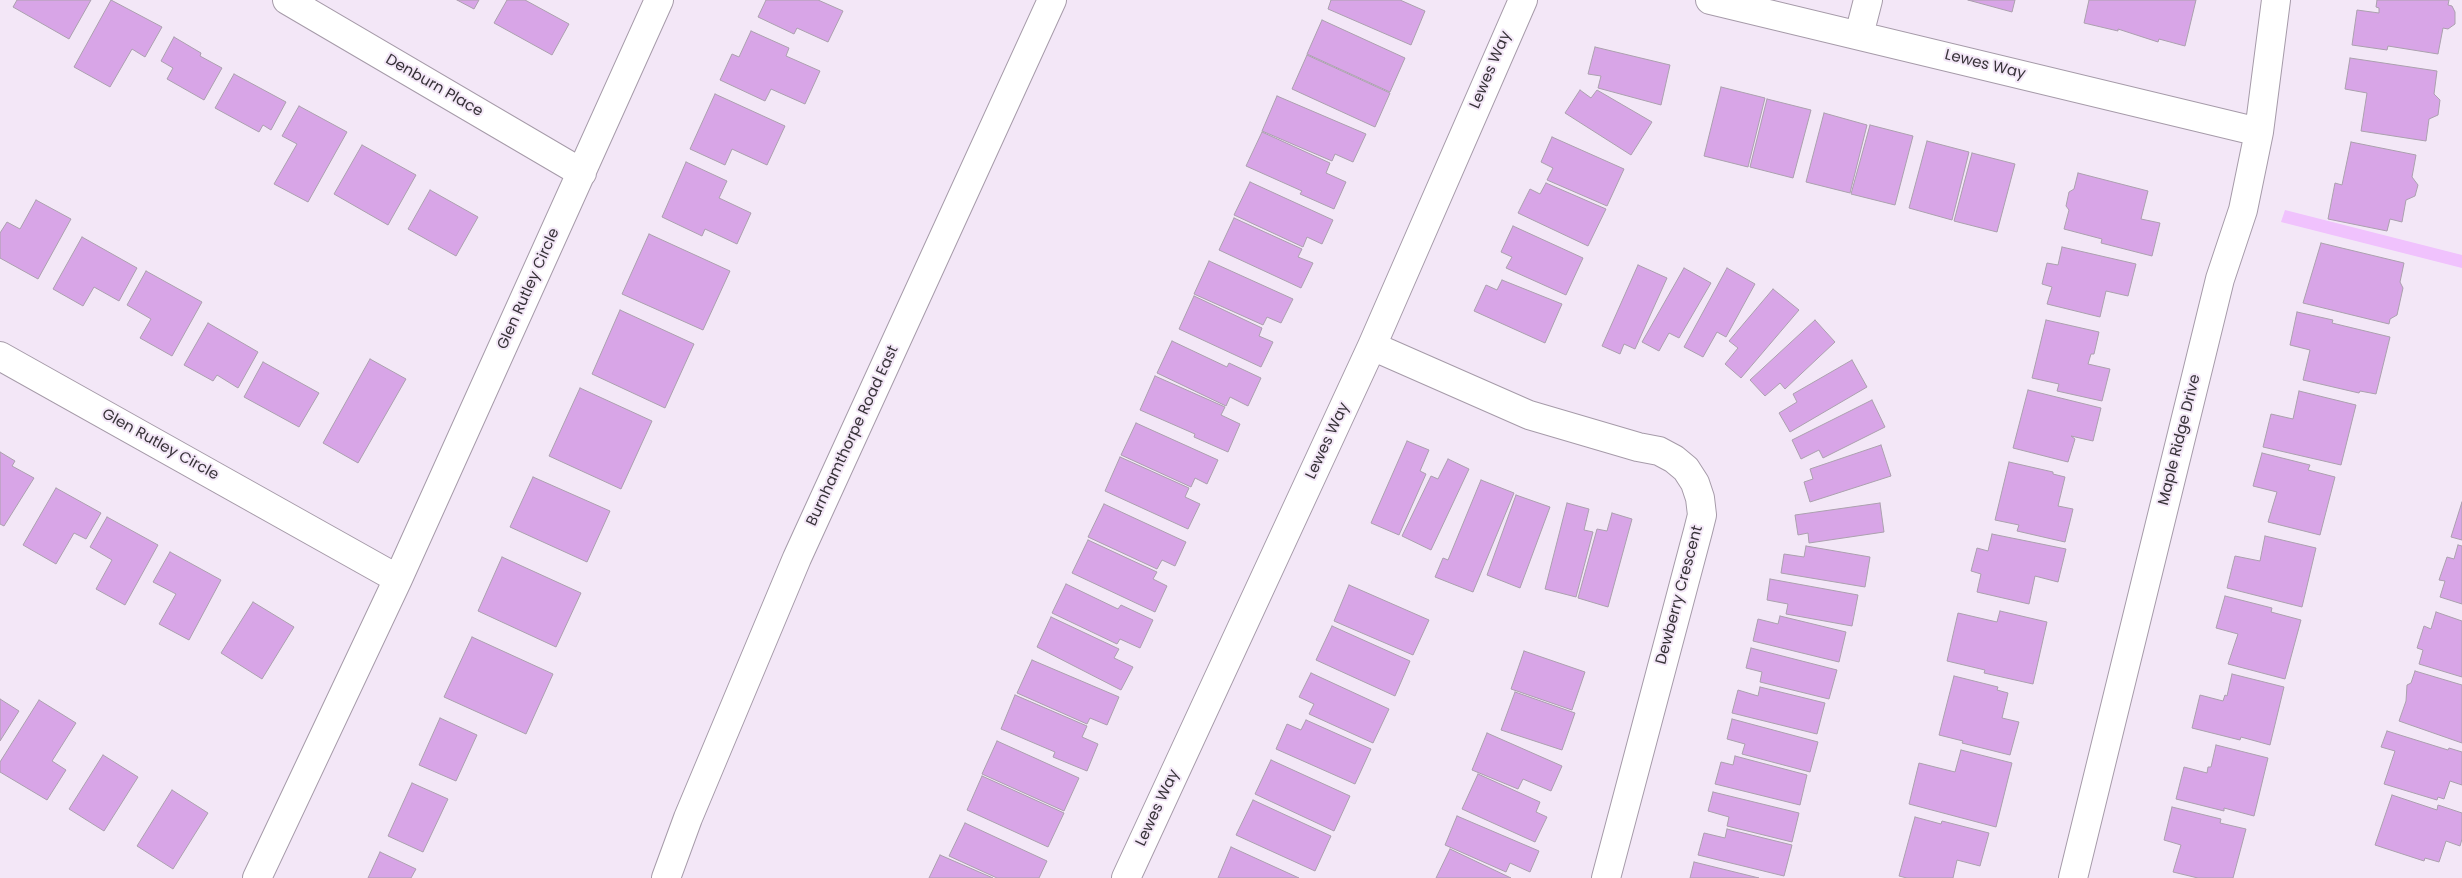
<!DOCTYPE html>
<style>
body{margin:0}
canvas{display:block;background:#f3e7f7}
</style>
<canvas width="2462" height="878"></canvas>
<script>
const context = document.querySelector('canvas').getContext('2d');
context.lineJoin = 'round';
function fill(path, color) {
  context.fillStyle = color;
  context.fill(path, 'evenodd');
}
function toPath(rows) {
  const path = new Path2D();
  for (const r of rows) {
    path.moveTo(r[0], r[1]);
    for (let i = 2; i < r.length; i += 2) path.lineTo(r[i], r[i + 1]);
  }
  return path;
}
function strokePath(path, color, width, dash) {
  context.strokeStyle = color;
  context.lineWidth = width;
  context.lineCap = dash ? 'butt' : 'round';
  context.setLineDash(dash || []);
  context.stroke(path);
}
function label(font, color, halo, rows, align = 'center') {
  context.font = font + ' Poppins,sans-serif';
  context.lineWidth = 4;
  context.setLineDash([]);
  context.textBaseline = 'middle';
  context.strokeStyle = halo;
  context.fillStyle = color;
  for (const [text, x, y, turn = 0] of rows) {
    context.save();
    context.translate(x, y);
    context.rotate((+turn || 0) * Math.PI / 180);
    context.textAlign = isNaN(turn) ? turn : align;
    if (halo) context.strokeText(text, 0, 0);
    context.fillText(text, 0, 0);
    context.restore();
  }
}
fill(toPath([
 [2285,210,2462,255,2462,268,2281,222]
]), '#f0c2fd');
const building = toPath([
 [17,0,91,0,69,39,13,7,17,0],
 [111,0,162,27,145,57,132,49,110,87,74,67,111,0],
 [457,0,479,0,474,9,457,0],
 [507,0,525,0,569,24,552,55,494,23,507,0],
 [766,0,818,0,843,11,828,42,797,28,794,34,758,17,766,0],
 [1331,0,1400,0,1425,11,1411,45,1328,9,1331,0],
 [1968,0,2015,0,2012,12,1968,0],
 [2089,0,2196,0,2185,46,2159,39,2158,42,2118,29,2118,31,2084,23,2089,0],
 [2377,0,2449,0,2448,5,2452,6,2455,12,2455,24,2448,29,2443,28,2438,54,2388,46,2387,50,2352,45,2357,10,2379,13,2379,8,2376,7,2377,0],
 [1322,20,1405,58,1390,92,1307,54,1322,20],
 [751,31,789,48,786,56,820,71,805,104,771,89,765,101,720,80,732,54,739,57,751,31],
 [174,37,201,53,200,56,222,68,204,100,167,79,173,68,161,61,174,37],
 [1595,47,1670,65,1661,105,1598,88,1601,76,1588,74,1595,47],
 [1307,55,1390,93,1375,127,1292,89,1307,55],
 [2350,58,2437,71,2434,94,2440,100,2438,115,2429,119,2426,141,2361,131,2367,93,2345,89,2350,58],
 [234,74,286,102,271,130,263,125,259,132,215,108,234,74],
 [1721,87,1765,98,1748,167,1704,156,1721,87],
 [1580,90,1591,98,1597,90,1652,122,1631,155,1565,113,1580,90],
 [715,94,785,126,767,165,732,149,725,165,690,149,715,94],
 [1277,96,1366,134,1353,162,1335,154,1332,161,1262,131,1277,96],
 [1767,99,1811,110,1793,178,1750,167,1767,99],
 [299,106,347,132,308,202,274,184,297,144,282,136,299,106],
 [1824,113,1867,125,1850,193,1806,182,1824,113],
 [1870,125,1913,136,1895,205,1851,194,1870,125],
 [1262,132,1330,163,1326,173,1346,182,1334,209,1300,194,1302,191,1246,166,1262,132],
 [1552,137,1624,169,1607,206,1547,180,1553,168,1541,162,1552,137],
 [1927,141,1969,152,1952,220,1909,208,1927,141],
 [2351,142,2416,155,2412,177,2418,185,2415,196,2406,200,2402,222,2390,219,2387,231,2328,219,2335,183,2342,185,2351,142],
 [362,145,416,175,388,225,334,194,362,145],
 [1972,153,2015,164,1997,232,1954,221,1972,153],
 [686,162,727,181,719,198,751,213,737,244,705,229,702,236,662,217,686,162],
 [2078,173,2148,191,2141,219,2160,223,2152,256,2101,243,2102,239,2064,229,2069,210,2066,206,2069,192,2074,189,2078,173],
 [1250,182,1333,220,1322,244,1307,237,1303,247,1234,215,1250,182],
 [1546,183,1606,209,1588,246,1518,213,1530,189,1540,194,1546,183],
 [430,190,478,217,456,256,408,229,430,190],
 [36,200,71,219,38,279,0,258,0,233,7,222,20,229,36,200],
 [1234,218,1302,249,1298,257,1313,263,1301,288,1219,250,1234,218],
 [1513,226,1583,258,1566,295,1506,268,1512,257,1501,252,1513,226],
 [649,234,730,271,703,330,622,294,649,234],
 [82,237,137,268,119,301,94,287,83,306,53,289,82,237],
 [2321,243,2404,263,2400,282,2403,288,2397,315,2390,319,2389,324,2303,303,2321,243],
 [2062,247,2136,264,2128,296,2106,291,2100,317,2047,304,2052,287,2042,284,2047,263,2058,265,2062,247],
 [1209,261,1293,299,1281,323,1267,317,1263,325,1194,294,1209,261],
 [1638,265,1667,278,1635,349,1624,344,1620,354,1602,346,1638,265],
 [1684,268,1711,283,1679,338,1669,333,1659,351,1642,342,1684,268],
 [1727,268,1755,284,1726,337,1717,332,1703,357,1684,347,1727,268],
 [146,271,202,302,172,356,140,338,151,319,127,305,146,271],
 [1502,280,1562,304,1545,343,1474,311,1486,285,1497,290,1502,280],
 [1773,289,1799,310,1741,378,1725,364,1738,348,1729,341,1773,289],
 [1194,296,1262,328,1259,336,1273,342,1261,367,1179,329,1194,296],
 [620,310,694,344,665,408,592,374,620,310],
 [2297,312,2333,320,2332,323,2390,337,2376,394,2360,391,2359,393,2303,380,2310,350,2290,345,2297,312],
 [1815,320,1835,342,1785,389,1780,383,1765,396,1750,380,1815,320],
 [2046,320,2099,332,2094,354,2091,354,2088,364,2110,369,2102,401,2057,391,2059,384,2032,378,2046,320],
 [208,323,258,352,238,388,217,375,213,381,184,365,208,323],
 [1172,341,1227,367,1229,363,1261,378,1248,406,1230,397,1226,406,1157,373,1172,341],
 [370,359,406,379,358,463,323,443,370,359],
 [1852,360,1867,387,1790,432,1779,413,1797,402,1793,394,1852,360],
 [263,362,319,393,299,427,244,397,263,362],
 [1155,376,1225,407,1221,415,1240,424,1228,452,1194,437,1195,434,1140,410,1155,376],
 [580,388,652,421,621,489,549,456,580,388],
 [2028,390,2101,408,2093,441,2071,436,2075,439,2068,462,2013,448,2028,390],
 [2299,391,2356,405,2341,465,2263,447,2271,414,2293,419,2299,391],
 [1872,400,1885,427,1823,458,1819,450,1801,459,1792,440,1872,400],
 [1136,423,1218,460,1207,484,1195,478,1191,487,1121,455,1136,423],
 [1407,441,1429,450,1420,471,1426,474,1399,535,1371,523,1407,441],
 [1881,445,1891,476,1810,502,1804,482,1813,479,1810,469,1881,445],
 [0,452,15,461,12,466,34,478,4,526,0,524,0,452],
 [2262,453,2310,465,2308,470,2335,477,2320,535,2268,522,2277,492,2253,486,2262,453],
 [1120,457,1189,488,1185,497,1200,504,1188,529,1105,491,1120,457],
 [1448,459,1469,469,1431,550,1402,536,1431,476,1438,479,1448,459],
 [2009,462,2053,472,2053,474,2065,477,2058,506,2073,509,2065,542,2017,531,2019,525,1995,520,2009,462],
 [533,477,610,511,587,562,510,527,533,477],
 [1481,480,1514,493,1473,592,1435,577,1443,558,1448,560,1481,480],
 [56,488,101,513,86,539,74,533,56,564,23,545,56,488],
 [1516,495,1550,507,1520,588,1487,575,1516,495],
 [2462,502,2462,540,2451,537,2462,502],
 [1567,503,1589,509,1584,530,1593,532,1576,597,1545,589,1567,503],
 [1880,503,1884,532,1809,543,1808,533,1798,535,1795,515,1880,503],
 [1104,504,1186,542,1175,566,1162,560,1157,569,1088,537,1104,504],
 [1612,513,1632,519,1608,607,1578,598,1597,529,1607,531,1612,513],
 [107,517,158,545,125,605,96,589,112,560,90,547,107,517],
 [1992,534,2066,549,2058,582,2035,576,2029,604,1977,592,1981,574,1971,571,1977,548,1988,551,1992,534],
 [2265,536,2316,548,2302,607,2227,588,2235,556,2260,561,2265,536],
 [1088,540,1157,572,1153,579,1167,586,1155,612,1072,573,1088,540],
 [2458,545,2462,546,2462,604,2440,597,2445,581,2439,580,2447,557,2454,559,2458,545],
 [1806,546,1870,557,1865,587,1781,573,1784,554,1804,557,1806,546],
 [170,552,221,580,189,640,159,624,176,594,153,582,170,552],
 [502,557,581,593,556,647,478,611,502,557],
 [1770,579,1858,595,1852,626,1786,614,1788,604,1767,600,1770,579],
 [1066,584,1118,609,1121,605,1153,620,1140,648,1120,639,1117,644,1052,613,1066,584],
 [1349,585,1429,620,1413,655,1334,621,1349,585],
 [2225,596,2272,608,2271,612,2301,620,2285,679,2228,664,2238,634,2216,628,2225,596],
 [253,602,294,627,262,679,221,653,253,602],
 [2000,611,2047,622,2033,684,1984,673,1985,670,1947,661,1958,613,1997,622,2000,611],
 [2436,612,2462,621,2462,677,2419,664,2423,650,2417,648,2424,626,2431,629,2436,612],
 [1780,616,1846,632,1839,662,1753,641,1758,619,1778,624,1780,616],
 [1051,617,1119,649,1114,658,1133,667,1121,690,1037,647,1051,617],
 [1332,626,1410,661,1395,696,1316,660,1332,626],
 [472,637,553,674,526,734,444,697,472,637],
 [1751,648,1837,670,1829,699,1760,682,1762,672,1746,668,1751,648],
 [1524,651,1585,672,1572,710,1511,689,1524,651],
 [1032,660,1119,697,1107,725,1090,718,1087,724,1017,693,1032,660],
 [2415,671,2462,685,2462,743,2399,721,2406,701,2407,685,2411,683,2415,671],
 [1311,673,1389,709,1373,743,1309,714,1314,704,1299,697,1311,673],
 [2232,674,2284,687,2270,745,2241,737,2240,740,2192,728,2200,695,2223,701,2225,695,2227,696,2232,674],
 [1954,676,1998,687,1997,690,2008,693,2002,718,2019,722,2010,755,1962,743,1963,741,1939,735,1954,676],
 [1760,687,1825,703,1817,734,1732,713,1738,690,1758,696,1760,687],
 [1515,692,1575,713,1562,750,1501,730,1515,692],
 [1015,695,1087,726,1082,737,1098,744,1087,771,1053,757,1055,752,1001,729,1015,695],
 [0,699,19,711,0,741,0,699],
 [39,700,76,723,52,761,66,770,47,800,0,772,0,762,39,700],
 [440,718,477,735,456,781,419,765,440,718],
 [1732,719,1818,742,1810,772,1742,754,1745,744,1727,739,1732,719],
 [1306,720,1371,749,1355,784,1276,749,1287,724,1301,730,1306,720],
 [2387,731,2448,750,2449,748,2462,752,2462,785,2450,781,2444,799,2438,797,2437,800,2384,784,2395,751,2381,747,2387,731],
 [1487,733,1562,766,1551,791,1523,779,1518,789,1472,770,1487,733],
 [997,741,1079,778,1064,811,982,774,997,741],
 [2216,745,2268,758,2254,816,2224,808,2224,811,2176,799,2184,767,2207,773,2208,767,2211,767,2216,745],
 [1961,750,2012,763,1996,827,1909,804,1919,763,1955,772,1961,750],
 [103,755,138,777,104,831,69,809,103,755],
 [1735,756,1807,775,1800,805,1715,784,1721,762,1733,765,1735,756],
 [1271,760,1350,796,1334,831,1255,794,1271,760],
 [1478,774,1540,802,1536,812,1547,817,1535,842,1462,809,1478,774],
 [982,776,1064,813,1048,847,967,810,982,776],
 [412,783,448,799,423,852,388,836,412,783],
 [172,790,208,813,173,869,137,846,172,790],
 [1713,792,1799,813,1792,842,1727,826,1729,817,1708,811,1713,792],
 [2392,795,2437,810,2438,805,2462,813,2462,839,2460,846,2446,841,2439,862,2425,858,2424,861,2375,845,2392,795],
 [1253,800,1331,836,1315,871,1236,835,1253,800],
 [2172,807,2221,819,2220,823,2246,829,2233,878,2198,878,2173,872,2181,845,2164,840,2172,807],
 [1457,816,1539,851,1530,872,1510,863,1506,872,1445,845,1457,816],
 [1915,817,1941,824,1942,821,1989,833,1980,866,1957,860,1953,878,1907,878,1899,876,1915,817],
 [965,823,1047,861,1039,878,997,878,949,856,965,823],
 [1727,829,1792,845,1784,876,1698,855,1704,833,1725,838,1727,829],
 [1231,847,1299,878,1218,878,1231,847],
 [1450,849,1511,878,1436,878,1450,849],
 [380,852,416,869,411,878,368,878,380,852],
 [940,855,993,878,929,878,940,855],
 [1694,862,1759,878,1690,878,1694,862]
]);
fill(building, '#d8a5e7');
strokePath(building, '#aba0ae', 1);
const street = toPath([
 [287,0,582,173],
 [1710,0,2259,132],
 [1859,35,1868,0],
 [1372,346,1529,415,1638,447,1659,451,1674,459,1686,469,1695,483,1700,498,1702,515,1698,531,1606,878],
 [0,356,398,579],
 [257,878,398,579,659,0],
 [1126,878,1372,346,1523,0],
 [2073,878,2220,279,2243,210,2259,132,2276,0]
]);
const secondary = toPath([
 [666,878,688,818,797,558,1052,0]
]);
strokePath(street, '#a69ba9', 30);
strokePath(secondary, '#a69ba9', 30);
strokePath(street, '#fff', 28);
strokePath(secondary, '#fff', 28);
label('15px', '#373238', '#f3e7f7', [
 ["Lewes Way",1985,65,14],
 ["Lewes Way",1491,70,-67],
 ["Denburn Place",434,86,30],
 ["Glen Rutley Circle",529,289,-66],
 ["Burnhamthorpe Road East",853,436,-65],
 ["Maple Ridge Drive",2180,440,-76],
 ["Lewes Way",1328,441,-65],
 ["Glen Rutley Circle",160,445,29],
 ["Dewberry Crescent",1680,595,-75],
 ["Lewes Way",1158,808,-65]
]);
</script>
